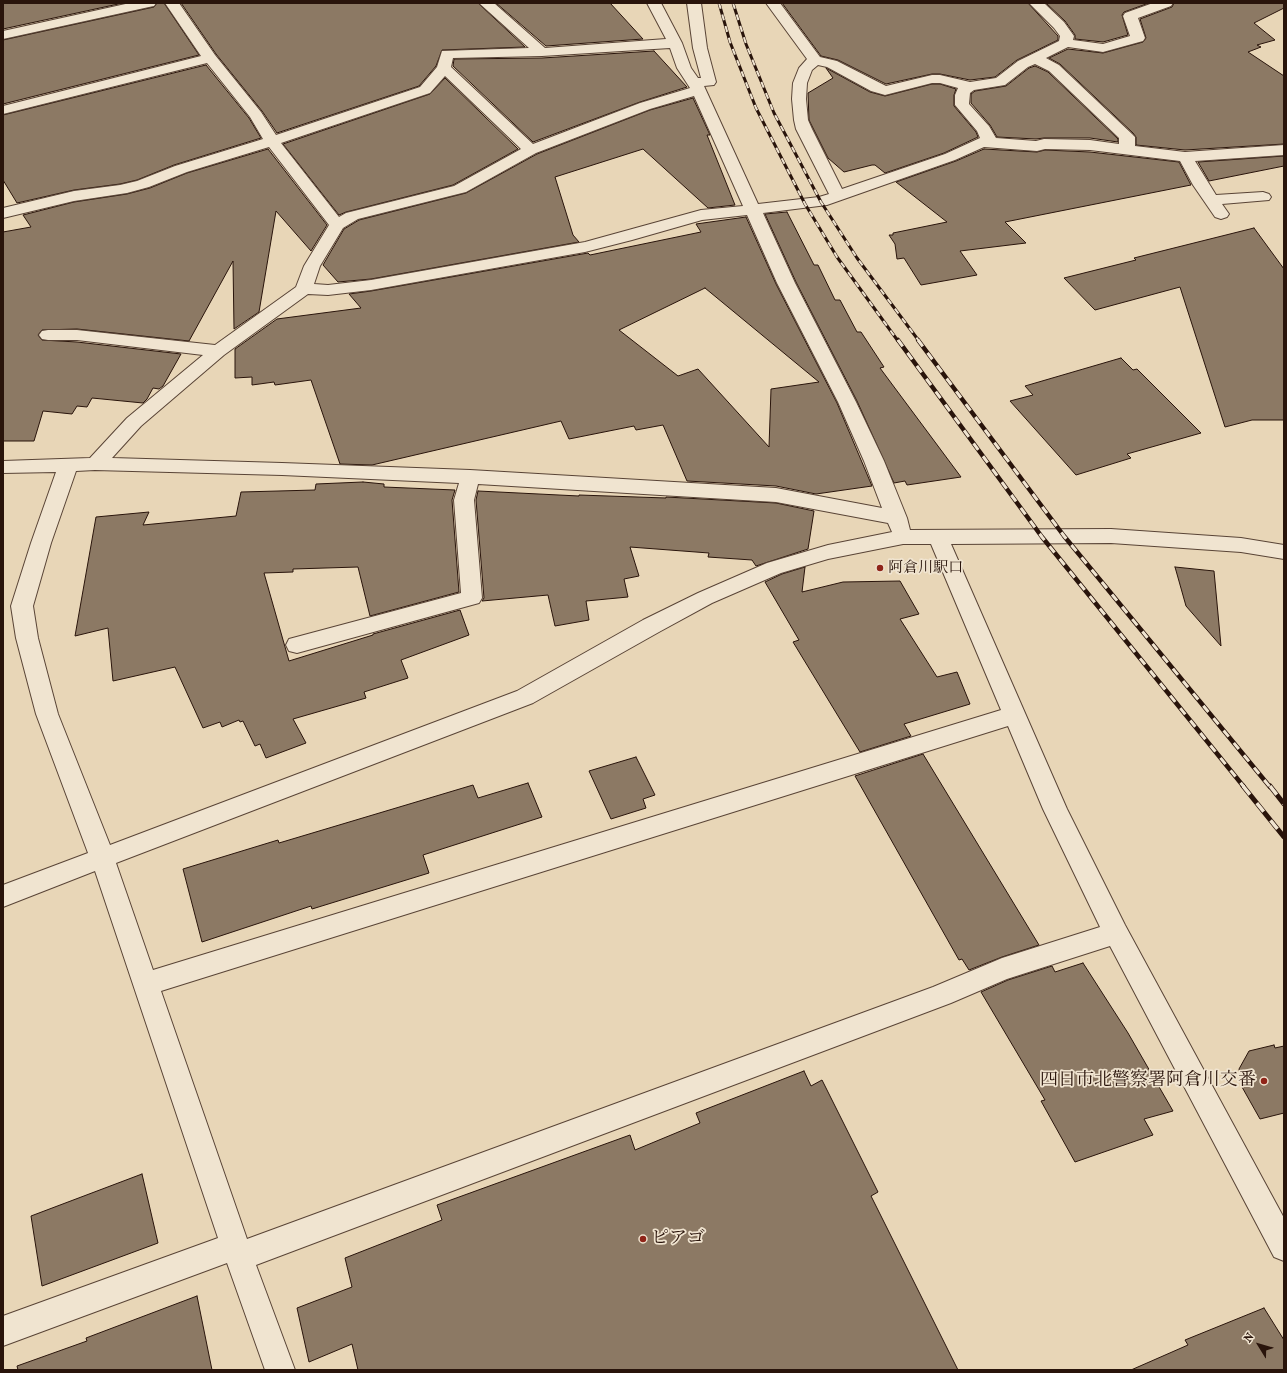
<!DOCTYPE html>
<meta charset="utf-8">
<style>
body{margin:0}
#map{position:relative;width:1287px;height:1373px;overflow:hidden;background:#e8d6b7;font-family:"IM FELL French Canon",serif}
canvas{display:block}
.frame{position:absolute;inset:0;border:4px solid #29140b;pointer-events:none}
.north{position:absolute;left:1239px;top:1325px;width:40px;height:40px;-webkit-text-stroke:3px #f0e4d0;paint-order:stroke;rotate:307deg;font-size:11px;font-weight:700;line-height:16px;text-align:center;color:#29140b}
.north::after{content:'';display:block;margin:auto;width:14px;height:18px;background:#29140b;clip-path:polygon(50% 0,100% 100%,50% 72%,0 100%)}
</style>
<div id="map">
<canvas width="1287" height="1373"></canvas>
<div class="frame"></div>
<div class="north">N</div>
</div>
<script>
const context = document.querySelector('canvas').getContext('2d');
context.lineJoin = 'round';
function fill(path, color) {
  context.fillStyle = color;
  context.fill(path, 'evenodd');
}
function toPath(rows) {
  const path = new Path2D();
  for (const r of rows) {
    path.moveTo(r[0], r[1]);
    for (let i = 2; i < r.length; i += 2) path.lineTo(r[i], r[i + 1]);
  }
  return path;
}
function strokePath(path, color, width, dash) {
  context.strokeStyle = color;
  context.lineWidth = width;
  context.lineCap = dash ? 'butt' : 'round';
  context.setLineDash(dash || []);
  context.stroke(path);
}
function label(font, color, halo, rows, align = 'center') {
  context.font = font + ' "IM FELL French Canon","Noto Serif JP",serif';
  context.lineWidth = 3.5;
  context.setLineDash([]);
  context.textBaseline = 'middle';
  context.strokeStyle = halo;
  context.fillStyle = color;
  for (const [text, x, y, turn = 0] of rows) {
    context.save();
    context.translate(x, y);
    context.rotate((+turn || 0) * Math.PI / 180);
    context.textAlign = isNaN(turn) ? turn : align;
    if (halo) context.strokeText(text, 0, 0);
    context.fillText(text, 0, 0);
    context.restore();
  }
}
const building = toPath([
 [3,3,123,3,3,29,3,3],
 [157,3,164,3,199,55,3,104,3,40,154,7,157,3],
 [181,3,478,3,525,47,442,50,436,66,419,86,277,133,262,111,216,54,181,3],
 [496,3,610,3,643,39,546,46,496,3],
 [782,3,1028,3,1058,36,1058,40,1017,60,995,77,970,80,940,74,932,74,886,84,838,60,821,56,782,3],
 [1046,3,1149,3,1124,12,1122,15,1128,35,1103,42,1075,39,1075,35,1065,21,1046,3],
 [1174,3,1284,3,1284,8,1254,23,1275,40,1257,45,1261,47,1248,52,1284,76,1284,144,1185,150,1136,145,1136,137,1133,133,1060,64,1049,58,1068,49,1103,53,1143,42,1146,38,1140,19,1172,7,1174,3],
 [654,51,687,87,640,102,533,142,453,66,454,59,542,58,654,51],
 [206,65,249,118,261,138,174,165,137,180,120,184,74,190,17,203,3,180,3,115,206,65],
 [1035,66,1048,72,1118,139,1118,142,1090,138,1044,138,1036,139,997,137,990,125,971,103,971,94,975,91,1006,86,1029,68,1035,66],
 [826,68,870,92,885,96,932,84,940,84,956,89,954,95,954,106,976,132,978,137,944,153,885,173,875,165,872,165,844,172,828,158,809,120,808,93,833,78,826,68],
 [445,78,518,149,453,185,346,212,339,215,283,144,430,94,445,78],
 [693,98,710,135,707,135,735,205,708,208,643,149,555,177,573,235,579,242,371,279,338,282,323,265,344,229,359,220,466,193,537,154,650,110,693,98],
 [268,149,327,225,311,251,276,211,259,312,234,329,233,261,189,341,77,329,42,330,38,335,42,340,77,342,181,354,163,386,159,389,153,388,147,399,143,403,92,398,87,407,77,406,72,414,43,411,34,441,3,441,3,232,31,227,23,215,74,202,127,194,150,188,187,173,268,149],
 [984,149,1037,152,1045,150,1090,152,1179,162,1191,185,1005,222,1026,243,960,251,977,275,921,285,904,258,897,259,895,244,889,235,893,235,893,233,947,222,896,182,956,161,984,149],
 [1284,156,1284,166,1209,181,1198,162,1284,156],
 [787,212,814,265,818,265,835,300,840,300,857,332,861,332,884,367,880,368,961,477,907,485,905,481,894,483,857,401,796,282,765,214,787,212],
 [746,217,776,284,837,403,872,486,816,494,776,486,687,481,663,425,636,430,634,426,569,439,561,421,372,465,340,464,311,380,275,385,274,382,252,385,252,377,235,378,235,349,277,319,361,308,349,294,371,291,588,253,590,255,701,232,696,224,746,217],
 [705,288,819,382,771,389,769,447,698,369,678,376,619,330,705,288],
 [1254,228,1284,269,1284,420,1252,420,1225,427,1180,287,1095,310,1064,278,1136,260,1134,258,1254,228],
 [1121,358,1133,370,1137,369,1201,433,1127,454,1131,458,1076,475,1010,401,1033,395,1025,386,1121,358],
 [363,482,384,484,384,487,455,490,452,500,459,592,370,616,358,567,293,569,293,572,264,573,289,661,373,635,373,634,460,610,469,635,401,660,408,678,364,692,366,698,293,719,306,743,266,758,260,744,255,746,243,721,240,722,239,720,222,727,220,722,203,728,175,667,113,681,108,628,75,636,96,517,149,512,143,525,236,516,241,492,315,490,316,484,363,482],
 [478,491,579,496,579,495,666,498,666,497,776,503,814,511,808,549,756,566,752,560,708,557,709,553,630,547,639,576,624,579,628,597,586,601,589,620,555,626,548,595,482,601,484,598,476,500,478,491],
 [805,567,802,592,843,582,900,581,919,614,900,619,937,677,957,672,970,704,904,724,911,736,860,752,793,642,799,640,765,582,782,574,805,567],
 [1175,567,1214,571,1221,646,1186,606,1175,567],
 [923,754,1039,945,1002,957,969,970,962,959,959,960,855,776,923,754],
 [636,757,655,795,643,799,646,808,611,819,589,771,636,757],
 [528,783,542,817,423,855,429,873,312,909,311,906,202,942,183,869,278,840,279,843,473,785,478,798,528,783],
 [1083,963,1128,1033,1173,1111,1144,1119,1153,1135,1075,1162,1041,1101,1045,1100,981,992,1008,980,1052,966,1055,972,1083,963],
 [1274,1045,1275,1048,1284,1046,1284,1113,1260,1119,1242,1087,1239,1069,1249,1051,1274,1045],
 [804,1071,811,1086,822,1080,878,1192,871,1196,958,1370,358,1370,352,1344,309,1362,297,1308,352,1287,345,1258,442,1220,437,1205,630,1135,635,1150,700,1123,696,1113,804,1071],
 [142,1174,158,1243,42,1286,31,1216,142,1174],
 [197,1296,212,1370,18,1370,17,1366,87,1341,86,1338,197,1296],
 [1264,1308,1284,1340,1284,1370,1131,1370,1188,1345,1185,1340,1264,1308]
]);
fill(building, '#8c7964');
strokePath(building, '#29140b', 1);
const minor = toPath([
 [130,3,156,3,154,6,149,7,3,39,3,31,130,3],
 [165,3,179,3,215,55,261,112,276,135,420,87,437,67,442,51,529,48,479,3,494,3,545,48,666,39,647,3,661,3,682,43,691,68,698,78,701,78,693,48,687,3,701,3,707,48,716,82,714,85,704,86,758,204,819,197,829,194,796,129,794,120,792,99,793,83,799,68,807,59,766,3,780,3,820,57,837,61,886,86,932,75,940,75,970,82,996,78,1018,61,1059,41,1060,36,1054,28,1029,3,1044,3,1064,22,1074,36,1073,40,1103,44,1130,36,1123,16,1125,13,1153,3,1173,3,1171,6,1138,18,1145,38,1143,41,1103,52,1068,47,1046,58,1059,65,1132,134,1135,137,1135,146,1185,152,1284,145,1284,155,1195,161,1216,195,1263,192,1269,194,1271,197,1269,200,1222,204,1229,214,1227,217,1221,219,1215,217,1193,185,1180,161,1090,150,1045,149,1037,151,984,147,955,160,827,205,763,213,795,283,856,402,884,461,907,518,910,530,1111,529,1241,538,1284,545,1284,559,1241,552,1111,543,951,544,1067,809,1125,925,1284,1218,1284,1261,1274,1257,1110,946,1007,979,951,1003,256,1265,295,1370,265,1370,227,1263,3,1346,3,1316,218,1238,95,871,3,907,3,885,88,853,36,714,16,638,11,606,31,543,56,472,3,473,3,461,90,458,127,418,203,355,77,340,48,340,42,339,39,335,42,331,48,330,77,330,215,345,296,287,304,266,329,225,269,147,187,172,149,187,127,193,74,201,3,218,3,208,74,191,120,185,137,181,175,166,263,139,250,117,207,63,3,114,3,106,201,56,165,3],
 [670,48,677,68,690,88,640,103,533,144,451,67,453,58,542,56,670,48],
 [1035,64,1049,71,1119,138,1119,144,1090,140,1044,139,1036,141,996,138,989,126,969,104,970,93,974,90,1005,85,1028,67,1035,64],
 [818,65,827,67,871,91,885,95,932,83,940,83,958,88,955,95,955,105,977,131,980,138,945,154,842,189,812,129,808,120,806,99,807,83,812,70,818,65],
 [445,76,521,149,454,186,346,213,339,217,281,143,430,93,445,76],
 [694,96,743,206,701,210,585,242,371,280,328,285,314,284,320,266,343,228,358,219,466,192,536,153,650,109,694,96],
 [747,215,777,283,838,402,864,461,882,508,776,488,470,470,282,463,112,458,141,426,224,355,308,294,328,295,371,290,585,252,632,240,702,220,747,215],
 [95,470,282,475,459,483,454,500,461,593,289,639,286,645,289,651,297,653,479,603,482,598,474,500,478,484,776,502,888,523,892,532,828,545,767,563,698,593,643,620,517,691,110,845,58,714,38,638,33,606,51,543,76,471,95,470],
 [903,544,931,544,1001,710,153,970,116,863,533,703,659,632,712,603,781,573,828,559,903,544],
 [1008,726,1043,809,1100,927,1002,958,933,987,247,1239,161,991,1008,726]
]);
strokePath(minor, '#594436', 2);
fill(minor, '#f0e4d0');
const railFar2 = toPath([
 [719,3,730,42,756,108,805,204,837,257,898,341],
 [733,3,746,44,774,113,821,202,857,258,919,341]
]);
const railFar1 = toPath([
 [898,340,1042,537,1244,787],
 [918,340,1064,536,1270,787]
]);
const rail = toPath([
 [1243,786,1284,837],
 [1270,786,1284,804]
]);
strokePath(railFar2, '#29140b', 3);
strokePath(railFar1, '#29140b', 4.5);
strokePath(rail, '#29140b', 5);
strokePath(railFar2, '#f0e4d0', 2, [6]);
strokePath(railFar1, '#f0e4d0', 3, [8]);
strokePath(rail, '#f0e4d0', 3.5, [11]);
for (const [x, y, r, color] of [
 [880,568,4,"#8f2418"],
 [1264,1081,4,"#8f2418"],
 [643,1239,4,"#8f2418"]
]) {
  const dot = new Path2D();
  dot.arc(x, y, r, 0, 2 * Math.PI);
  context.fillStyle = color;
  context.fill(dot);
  strokePath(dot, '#f0e4d0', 1.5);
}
label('15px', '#29140b', '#f0e4d0', [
 ["阿倉川駅口",888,568]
], 'left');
label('18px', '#29140b', '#f0e4d0', [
 ["四日市北警察署阿倉川交番",1256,1081],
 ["ピアゴ",651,1239,"left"]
], 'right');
</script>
